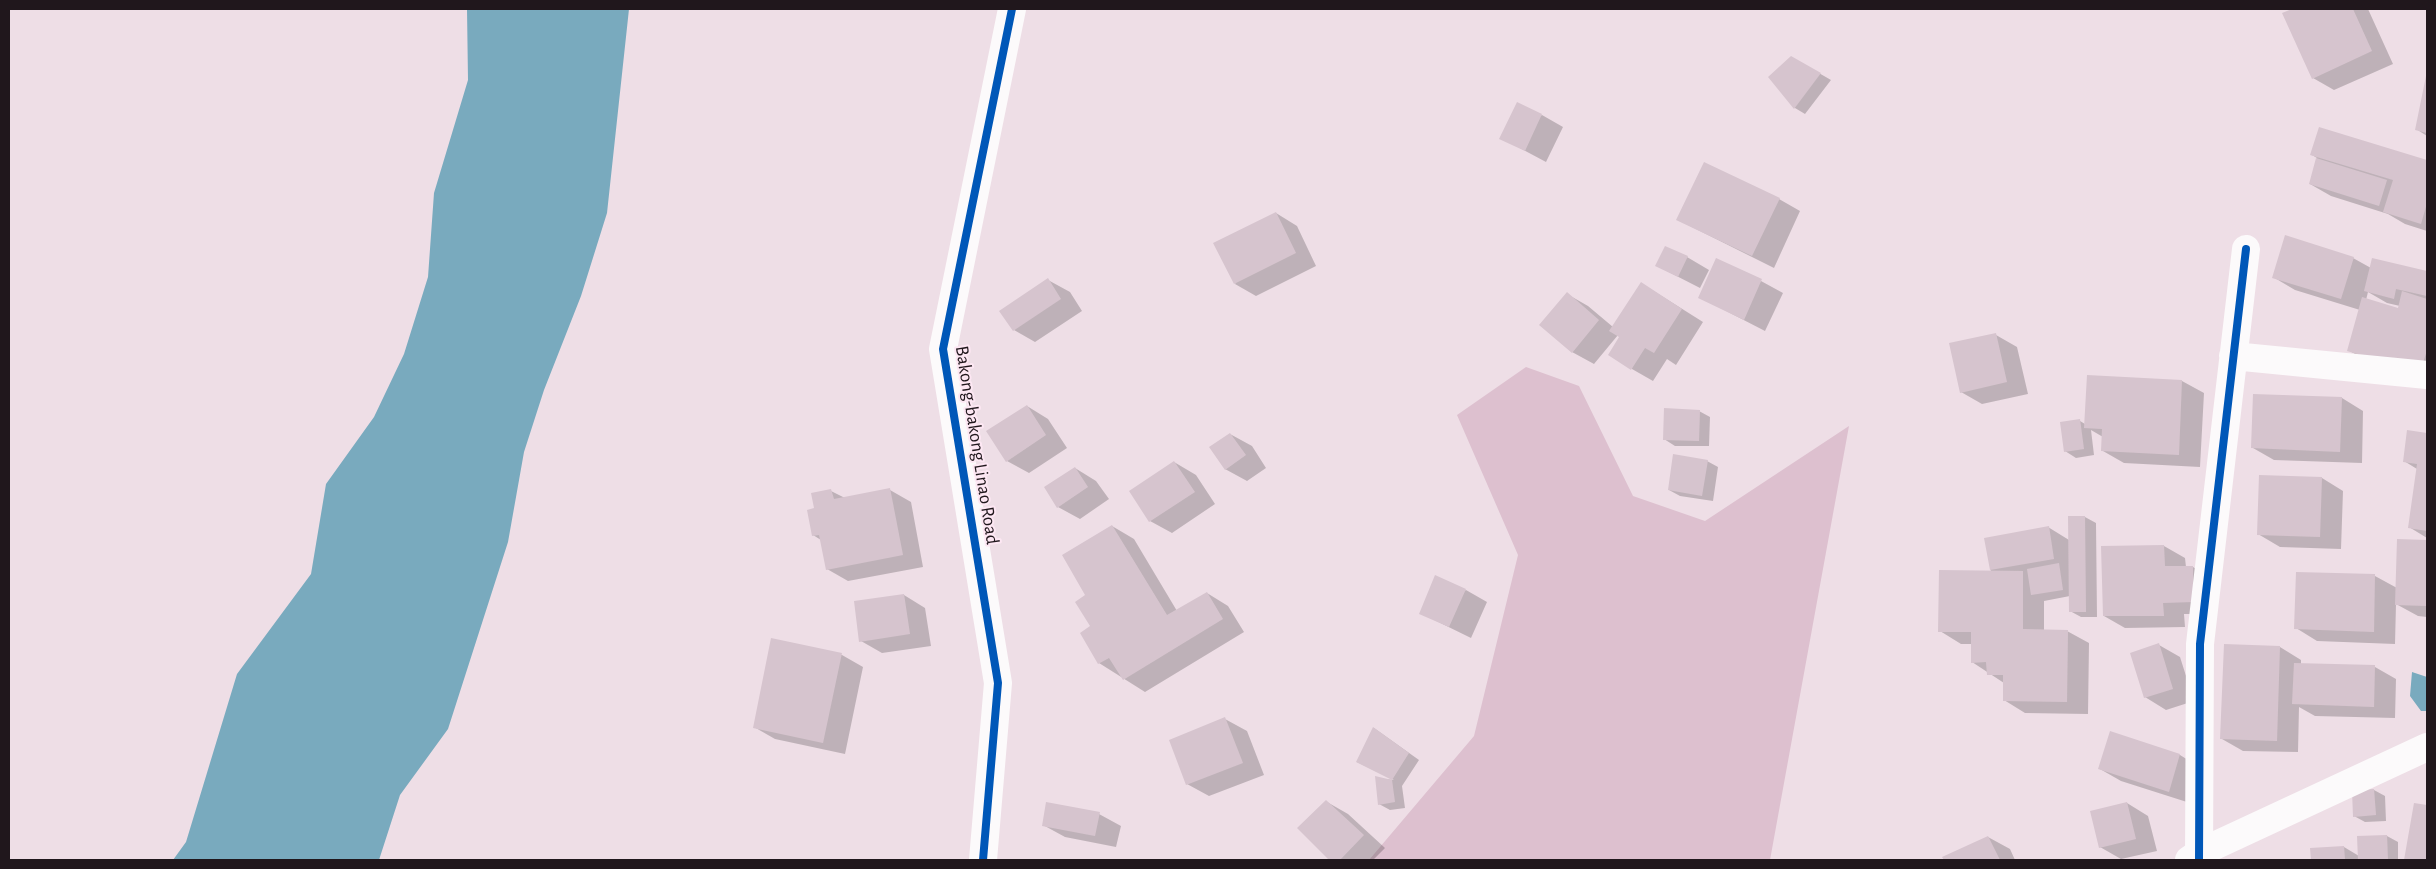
<!DOCTYPE html>
<style>
body{margin:0}
#map{position:relative;width:2436px;height:869px;overflow:hidden;background:#eedee6;font-family:"Alegreya Sans",sans-serif}
canvas{display:block}
.frame{position:absolute;inset:0;border:10px solid #20171c;pointer-events:none}
</style>
<div id="map">
<canvas width="2436" height="869"></canvas>
<div class="frame"></div>
</div>
<script>
const context = document.querySelector('canvas').getContext('2d');
context.lineJoin = 'round';
function fill(path, color) {
  context.fillStyle = color;
  context.fill(path, 'evenodd');
}
function toPath(rows) {
  const path = new Path2D();
  for (const r of rows) {
    path.moveTo(r[0], r[1]);
    for (let i = 2; i < r.length; i += 2) path.lineTo(r[i], r[i + 1]);
  }
  return path;
}
function strokePath(path, color, width, dash) {
  context.strokeStyle = color;
  context.lineWidth = width;
  context.lineCap = dash ? 'butt' : 'round';
  context.setLineDash(dash || []);
  context.stroke(path);
}
function label(font, color, halo, rows, align = 'center') {
  context.font = font + ' "Alegreya Sans",sans-serif';
  context.lineWidth = 4;
  context.setLineDash([]);
  context.textBaseline = 'middle';
  context.strokeStyle = halo;
  context.fillStyle = color;
  for (const [text, x, y, turn = 0] of rows) {
    context.save();
    context.translate(x, y);
    context.rotate((+turn || 0) * Math.PI / 180);
    context.textAlign = isNaN(turn) ? turn : align;
    if (halo) context.strokeText(text, 0, 0);
    context.fillText(text, 0, 0);
    context.restore();
  }
}
fill(toPath([
 [1526,367,1579,386,1633,496,1705,521,1849,426,1770,860,1369,860,1474,736,1518,555,1457,415]
]), '#ddc0cf');
fill(toPath([
 [467,9,629,9,607,213,581,296,544,390,524,452,508,542,448,729,400,795,379,860,173,860,186,842,237,674,311,574,326,484,374,417,404,354,428,277,434,193,468,80],
 [2412,672,2427,677,2427,711,2421,711,2410,696]
]), '#79aabe');
fill(toPath([
 [2295,9,2368,9,2393,64,2334,90,2313,78,2284,14],
 [1791,57,1831,80,1805,114,1795,108],
 [2427,78,2427,136,2416,129],
 [1542,115,1563,127,1546,162,1501,138],
 [2320,128,2427,162,2427,231,2405,224,2388,214,2331,196,2310,184,2317,158,2312,155],
 [1779,199,1800,211,1774,268,1678,220],
 [1276,213,1297,226,1316,266,1256,296,1235,284],
 [1687,257,1709,270,1700,288,1657,266],
 [2353,258,2371,268,2373,259,2427,272,2427,380,2369,362,2348,350,2360,310,2295,290,2273,277],
 [2368,292,2387,303,2400,306,2399,309,2366,300],
 [1048,280,1070,292,1082,311,1035,342,1014,330],
 [1761,281,1783,293,1765,331,1699,297],
 [1641,283,1703,322,1676,365,1667,359,1653,381,1632,369,1621,337,1618,335,1594,364,1572,352,1567,294,1588,306,1613,327],
 [1996,335,2017,347,2028,394,1982,404,1961,392],
 [2088,376,2182,381,2204,393,2200,467,2124,463,2103,451,2103,437,2091,430,2094,455,2076,458,2065,451,2080,421,2085,424],
 [2342,398,2363,411,2362,463,2274,460,2253,448],
 [1027,406,1048,419,1067,448,1029,473,1007,461],
 [1699,411,1710,417,1709,446,1675,446,1664,439],
 [2408,431,2427,434,2427,538,2409,527,2417,469,2404,461],
 [1230,434,1252,446,1266,468,1247,481,1225,469],
 [1707,461,1718,467,1713,501,1680,496,1669,490],
 [1174,462,1196,475,1215,504,1172,533,1150,521],
 [1075,468,1096,481,1109,499,1080,519,1058,507],
 [2322,478,2343,491,2341,549,2280,547,2258,534],
 [890,490,911,502,923,567,848,581,827,569,821,540,813,535,816,509,831,491,845,498],
 [2069,517,2085,517,2096,523,2097,617,2081,617,2070,611,2070,596,2044,601,2044,630,2067,631,2089,643,2088,714,2025,713,2004,700,2004,683,1972,662,1973,644,1961,644,1940,631,1991,572,1985,539,2048,527,2069,540],
 [1112,526,1134,539,1177,611,1207,593,1228,606,1244,632,1145,692,1099,663,1081,633,1091,627],
 [2398,540,2427,541,2427,617,2418,616,2396,604,2395,644,2317,641,2296,628,2297,573,2375,576,2397,588],
 [2164,546,2185,558,2186,567,2193,567,2214,579,2215,614,2184,614,2185,627,2125,628,2104,616],
 [1466,590,1487,602,1471,638,1420,613],
 [904,595,925,608,931,646,882,653,861,641],
 [772,640,842,655,863,667,845,754,775,739,754,727],
 [2159,645,2180,657,2194,701,2166,710,2145,697],
 [2280,647,2301,660,2301,664,2375,667,2396,679,2395,718,2315,716,2299,707,2298,752,2243,751,2222,739],
 [1225,719,1247,731,1264,775,1209,796,1187,784],
 [1374,728,1419,760,1402,786,1405,808,1390,810,1379,804,1376,778,1394,780,1357,762],
 [2111,733,2180,755,2201,768,2190,803,2121,781,2100,769],
 [2374,790,2385,796,2386,821,2365,822,2354,816],
 [1327,802,1348,814,1385,848,1373,860,1331,860,1299,828],
 [2127,803,2148,816,2157,851,2121,859,2100,847],
 [2415,804,2427,807,2427,860,2405,860],
 [1099,814,1121,826,1116,847,1065,837,1043,825],
 [2387,836,2398,842,2398,860,2312,860,2311,849,2344,847,2359,856,2358,838],
 [1988,837,2010,849,2015,860,1945,860,1944,858]
]), '#0003');
fill(toPath([
 [2292,9,2353,9,2372,51,2312,79,2282,13],
 [1791,56,1821,73,1794,109,1768,77],
 [2426,76,2427,76,2427,133,2415,130],
 [1517,102,1542,114,1525,151,1499,139],
 [2319,127,2427,160,2427,203,2421,224,2383,212,2393,180,2310,155],
 [2316,158,2387,180,2379,206,2309,184],
 [1704,162,1780,198,1752,256,1676,220],
 [1276,212,1296,253,1234,284,1213,243],
 [2285,235,2354,257,2341,299,2272,278],
 [1665,246,1688,256,1678,277,1655,266],
 [1716,258,1762,279,1744,320,1698,298],
 [2372,258,2427,271,2427,296,2396,289,2394,299,2364,291],
 [1048,278,1061,299,1013,331,999,311],
 [1641,282,1682,309,1654,353,1645,348,1631,370,1608,355,1619,337,1609,331],
 [2402,291,2427,299,2427,350,2420,373,2347,351,2362,297,2398,308],
 [1567,292,1599,320,1572,353,1539,325],
 [1996,333,2007,382,1960,393,1949,343],
 [2087,375,2182,380,2179,455,2101,451,2102,429,2084,428],
 [2253,394,2342,397,2340,452,2251,448],
 [1027,405,1046,435,1006,462,986,431],
 [1664,408,1700,410,1699,441,1663,440],
 [2080,419,2084,449,2064,452,2060,422],
 [2407,430,2427,433,2427,531,2408,528,2417,464,2403,462],
 [1230,433,1246,455,1225,470,1209,447],
 [1673,454,1708,460,1702,496,1668,490],
 [1174,461,1195,492,1149,522,1129,491],
 [1075,467,1088,487,1057,508,1044,487],
 [2259,475,2322,477,2320,537,2257,535],
 [890,488,903,555,826,570,819,535,812,536,807,510,814,508,811,493,831,489,834,499],
 [2068,516,2085,516,2086,612,2069,612],
 [1112,525,1167,615,1207,592,1223,619,1123,680,1109,658,1098,664,1080,633,1090,626,1075,602,1085,595,1062,555],
 [2049,526,2054,559,1990,570,1984,538],
 [2397,539,2427,540,2427,606,2395,605],
 [2164,545,2165,566,2193,566,2193,602,2163,603,2164,616,2103,616,2101,546],
 [2059,563,2063,590,2031,595,2027,569],
 [1939,570,2023,571,2023,629,2068,630,2067,702,2003,701,2003,675,1987,675,1986,662,1971,663,1971,632,1938,632],
 [2296,572,2375,574,2374,632,2294,629],
 [1435,575,1466,589,1449,627,1419,614],
 [904,594,910,634,859,642,854,601],
 [771,638,842,653,823,743,753,728],
 [2159,643,2173,689,2144,698,2130,653],
 [2224,644,2280,646,2277,741,2220,739],
 [2294,663,2375,665,2374,707,2292,704],
 [1225,717,1243,763,1186,785,1169,740],
 [1373,727,1409,753,1392,780,1395,802,1378,805,1375,776,1392,780,1356,762],
 [2110,731,2180,754,2169,792,2098,769],
 [2374,789,2376,815,2353,817,2352,790],
 [1326,800,1364,835,1340,860,1329,860,1297,828],
 [1046,802,1100,812,1095,836,1042,826],
 [2127,802,2136,839,2099,848,2090,811],
 [2414,803,2427,805,2427,860,2404,860],
 [2387,835,2388,860,2358,860,2357,836],
 [1988,836,2000,860,1944,860,1942,857],
 [2344,846,2345,860,2311,860,2310,848]
]), '#d6c4ce');
strokePath(toPath([
 [2233,356,2427,375],
 [2189,860,2199,853,2427,747],
 [2199,860,2200,644,2246,249]
]), '#fcfafb', 28);
strokePath(toPath([
 [983,860,998,683,943,349,1012,9]
]), '#fcfafb', 28);
strokePath(toPath([
 [983,860,998,683,943,349,1012,9],
 [2199,860,2200,644,2246,249]
]), '#0057b8', 8);
label('19px', '#20171c', '#fde7f3', [
 ["Bakong-bakong Linao Road",977,445,81]
]);
</script>
